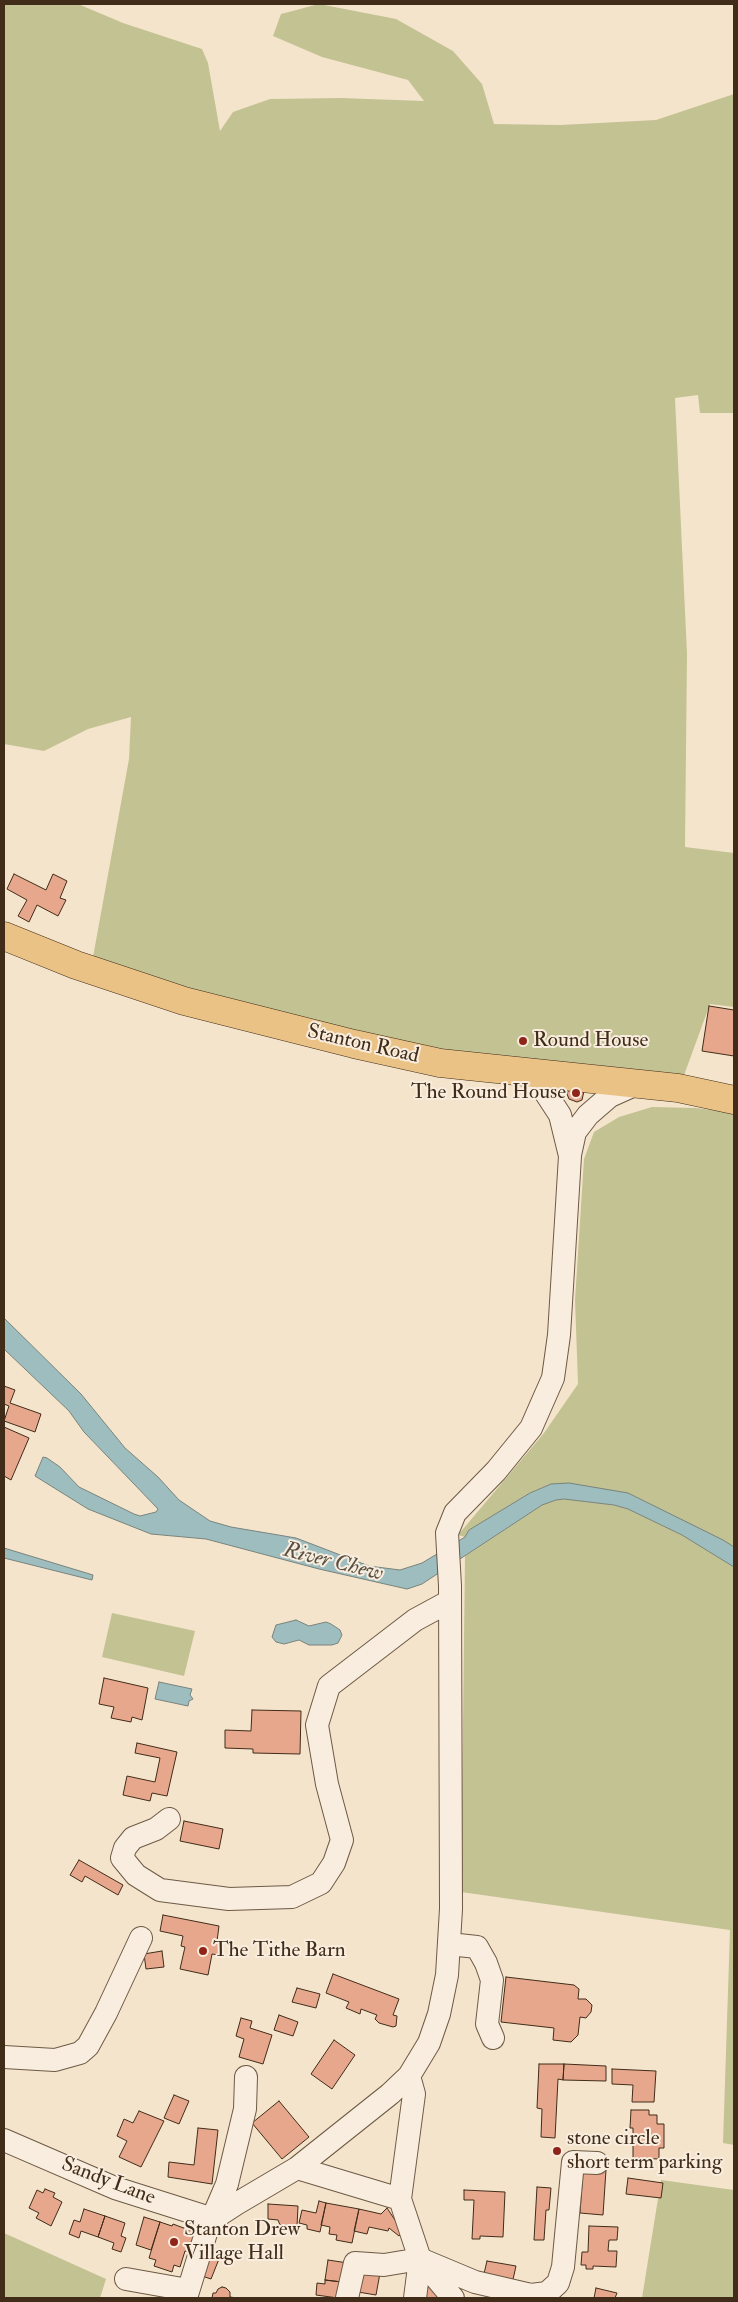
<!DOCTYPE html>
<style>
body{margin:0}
#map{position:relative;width:738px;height:2302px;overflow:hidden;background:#f5e4cc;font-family:"IM FELL Double Pica",serif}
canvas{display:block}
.frame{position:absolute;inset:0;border:5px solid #402c18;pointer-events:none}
</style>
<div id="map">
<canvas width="738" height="2302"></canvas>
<div class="frame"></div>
</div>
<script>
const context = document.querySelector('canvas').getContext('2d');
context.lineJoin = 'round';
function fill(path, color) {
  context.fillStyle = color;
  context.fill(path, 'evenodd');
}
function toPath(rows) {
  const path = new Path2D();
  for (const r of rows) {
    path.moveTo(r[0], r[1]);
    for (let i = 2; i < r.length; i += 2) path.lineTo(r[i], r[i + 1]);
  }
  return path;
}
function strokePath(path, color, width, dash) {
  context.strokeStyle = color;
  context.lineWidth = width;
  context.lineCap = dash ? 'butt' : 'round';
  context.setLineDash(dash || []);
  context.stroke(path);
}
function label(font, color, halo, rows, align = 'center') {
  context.font = font + ' "IM FELL Double Pica",serif';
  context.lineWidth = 4;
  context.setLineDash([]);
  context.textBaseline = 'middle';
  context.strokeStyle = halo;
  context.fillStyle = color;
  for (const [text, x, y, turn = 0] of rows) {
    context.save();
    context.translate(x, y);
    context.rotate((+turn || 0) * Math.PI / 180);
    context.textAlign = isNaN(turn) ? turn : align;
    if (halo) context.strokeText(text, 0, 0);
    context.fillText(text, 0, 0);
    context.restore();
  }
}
fill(toPath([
 [4,4,78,4,123,23,202,49,208,63,220,131,233,112,270,99,341,98,424,101,408,80,322,57,273,36,281,14,319,4,396,19,453,51,482,84,494,124,560,125,656,120,734,94,734,413,700,413,698,395,675,398,687,654,685,847,734,853,734,1007,710,1004,683,1078,371,1041,158,980,93,957,129,759,131,717,88,729,44,751,4,744],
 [652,1107,696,1108,734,1113,734,1547,628,1493,551,1484,530,1493,469,1530,465,1537,458,1535,544,1433,578,1384,575,1300,584,1159,594,1132,619,1117],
 [564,1499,614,1505,628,1509,682,1535,734,1567,734,2145,723,2143,730,1930,461,1892,465,1556,542,1505,556,1500],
 [112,1613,195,1631,184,1676,102,1657],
 [661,2180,734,2190,734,2298,642,2298],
 [4,2233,106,2279,100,2298,4,2298]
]), '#c3c293');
const water = toPath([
 [4,1318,81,1394,125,1448,158,1477,179,1500,210,1521,231,1527,296,1538,369,1566,400,1570,422,1563,465,1537,469,1530,530,1493,551,1484,569,1483,628,1493,723,1540,734,1547,734,1567,682,1535,628,1509,614,1505,564,1499,556,1500,542,1505,422,1584,407,1589,319,1569,206,1539,151,1534,88,1509,35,1476,43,1457,47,1458,60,1467,79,1487,134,1514,140,1516,156,1512,158,1509,84,1432,69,1411,4,1349,4,1318],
 [4,1548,93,1575,92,1580,4,1558,4,1548],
 [296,1620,309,1626,326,1622,331,1624,340,1630,342,1635,338,1643,332,1645,309,1645,299,1640,284,1644,276,1642,272,1637,276,1625,296,1620],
 [159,1682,192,1689,190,1695,193,1699,189,1701,188,1706,155,1699,159,1682]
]);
fill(water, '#9ebdbf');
strokePath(water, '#78837c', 1);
const building = toPath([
 [14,874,46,890,53,874,67,881,60,898,66,900,58,916,37,905,29,922,18,916,27,900,7,889,14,874],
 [709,1006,734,1010,734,1056,702,1051,709,1006],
 [569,1089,584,1091,582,1100,577,1102,569,1099,567,1094,569,1089],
 [4,1386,15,1390,10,1403,41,1414,35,1432,4,1421,9,1406,4,1404,4,1386],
 [4,1427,29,1438,11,1480,4,1476,4,1427],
 [104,1678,148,1688,142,1720,132,1717,131,1722,111,1718,114,1707,99,1704,104,1678],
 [252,1710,301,1711,300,1754,253,1753,253,1749,225,1748,225,1730,251,1731,252,1710],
 [137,1743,177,1752,167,1796,152,1793,150,1801,123,1795,127,1776,155,1782,160,1758,135,1753,137,1743],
 [184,1821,223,1829,219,1849,180,1841,184,1821],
 [79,1860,123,1885,118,1895,85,1876,82,1882,70,1875,79,1860],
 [163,1915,219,1926,217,1941,221,1941,218,1955,212,1954,208,1975,180,1969,185,1947,181,1946,183,1936,160,1931,163,1915],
 [162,1951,164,1967,146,1969,144,1954,162,1951],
 [333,1974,399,1999,393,2015,397,2016,396,2026,393,2027,379,2023,375,2019,377,2015,361,2009,360,2014,346,2008,349,2002,326,1993,333,1974],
 [506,1977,574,1985,579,1989,578,1999,586,1999,592,2005,591,2012,586,2018,580,2017,578,2035,571,2042,553,2040,554,2028,501,2022,506,1977],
 [297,1988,320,1994,316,2008,292,2002,297,1988],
 [279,2015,298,2022,293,2036,274,2030,279,2015],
 [241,2018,252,2021,250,2028,272,2035,263,2064,239,2057,244,2039,236,2036,241,2018],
 [334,2040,355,2055,332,2089,311,2074,334,2040],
 [539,2064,564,2064,563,2080,558,2079,555,2138,541,2137,542,2109,537,2108,539,2064],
 [564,2064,606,2066,606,2081,563,2080,564,2064],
 [612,2069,656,2071,654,2102,632,2102,633,2085,612,2084,612,2069],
 [174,2095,189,2101,179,2124,164,2118,174,2095],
 [279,2101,309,2137,282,2159,252,2123,279,2101],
 [631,2110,649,2110,649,2115,657,2115,657,2124,664,2124,664,2148,659,2148,659,2159,633,2158,633,2128,630,2128,631,2110],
 [139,2111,164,2121,141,2167,119,2157,127,2141,117,2136,124,2119,133,2123,139,2111],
 [198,2128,218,2130,212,2184,168,2177,169,2162,194,2165,198,2128],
 [583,2169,606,2170,603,2215,580,2213,583,2169],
 [628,2178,663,2183,661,2198,626,2194,628,2178],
 [537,2187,551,2188,549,2210,546,2210,544,2240,534,2240,537,2187],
 [45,2189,55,2193,53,2197,62,2202,51,2226,36,2218,39,2213,29,2208,37,2190,43,2193,45,2189],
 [464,2190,505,2192,503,2237,480,2236,480,2239,472,2239,474,2200,464,2200,464,2190],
 [319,2201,326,2203,320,2232,307,2229,307,2225,299,2223,302,2210,316,2213,319,2201],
 [326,2203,359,2209,352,2243,336,2240,337,2235,329,2234,330,2227,321,2225,326,2203],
 [268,2204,298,2206,297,2226,280,2225,278,2220,268,2219,268,2204],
 [387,2208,403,2232,399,2236,389,2228,388,2231,369,2227,367,2234,354,2231,359,2209,381,2214,387,2208],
 [84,2209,105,2216,98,2237,81,2231,79,2238,69,2234,74,2220,80,2222,84,2209],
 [105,2216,125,2223,121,2236,126,2238,121,2252,112,2249,114,2243,98,2237,105,2216],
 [144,2217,160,2222,151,2250,136,2245,144,2217],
 [160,2222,172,2226,173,2224,197,2233,191,2253,185,2251,180,2267,174,2265,172,2272,154,2266,156,2260,149,2258,160,2222],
 [589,2226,618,2227,617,2240,609,2240,608,2251,617,2251,616,2267,593,2266,593,2269,586,2269,586,2265,581,2265,582,2252,588,2252,589,2226],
 [208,2255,219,2259,211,2279,199,2275,208,2255],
 [328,2260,348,2263,342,2282,325,2280,328,2260],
 [487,2261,516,2266,512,2284,483,2278,487,2261],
 [362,2270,380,2273,376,2295,358,2292,362,2270],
 [325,2280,342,2282,338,2298,316,2295,317,2283,325,2284,325,2280],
 [424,2280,439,2298,421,2298,424,2280],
 [222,2287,226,2288,230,2292,230,2297,237,2298,212,2298,213,2293,216,2293,218,2289,222,2287],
 [596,2288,617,2293,615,2298,594,2298,596,2288]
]);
fill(building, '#e7a78d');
strokePath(building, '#402c18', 1);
const minor = toPath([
 [570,1155,575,1132,588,1115,610,1096,639,1083],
 [169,1819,156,1829,133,1838,125,1848,122,1858,136,1875,160,1890,229,1899,292,1897,321,1883,334,1863,342,1840,327,1784,317,1725,329,1686,415,1620,450,1601],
 [449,1944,477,1947,486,1963,492,1980,487,2024,493,2038],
 [4,2057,55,2060,80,2053,88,2046,106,2013,141,1938],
 [4,2140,115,2188,213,2219],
 [297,2168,390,2094,409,2076],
 [213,2219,236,2204,297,2168,400,2199],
 [126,2279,188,2290],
 [186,2298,206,2233,227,2184,245,2109,246,2077],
 [347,2298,355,2263,384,2265,420,2259,475,2282,531,2295,547,2293,558,2283,563,2267,573,2162,597,2163],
 [415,2298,420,2259],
 [453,2298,420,2259,400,2199,414,2094,409,2076,429,2043,439,2014,447,1975,451,1909,450,1586,447,1533,455,1513,496,1471,531,1428,553,1378,559,1335,570,1156,560,1115,545,1092,525,1072]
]);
const major = toPath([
 [4,936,76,965,184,1001,354,1044,440,1063,678,1088,734,1100]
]);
strokePath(minor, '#6d5a45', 24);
strokePath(major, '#402c18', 29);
strokePath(minor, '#f8edde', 22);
strokePath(major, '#eac286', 28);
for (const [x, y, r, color] of [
 [523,1041,5,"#8f2418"],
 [576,1093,5,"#8f2418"],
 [203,1951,5,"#8f2418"],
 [557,2151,5,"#8f2418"],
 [174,2242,5,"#8f2418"]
]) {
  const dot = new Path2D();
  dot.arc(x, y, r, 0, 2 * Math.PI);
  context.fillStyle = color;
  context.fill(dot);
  strokePath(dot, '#f8edde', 2);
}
label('21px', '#402c18', '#f8edde', [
 ["Round House",533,1041],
 ["The Round House",566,1093,"right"],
 ["The Tithe Barn",213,1951],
 ["stone circle",567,2139],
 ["short term parking",567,2163],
 ["Stanton Drew",184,2230],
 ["Village Hall",184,2254]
], 'left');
label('21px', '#402c18', '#f8edde', [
 ["Stanton Road",363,1045,13],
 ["Sandy Lane",108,2182,21]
]);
label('italic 22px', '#585042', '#f8edde', [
 ["River Chew",333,1563,14]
]);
</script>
